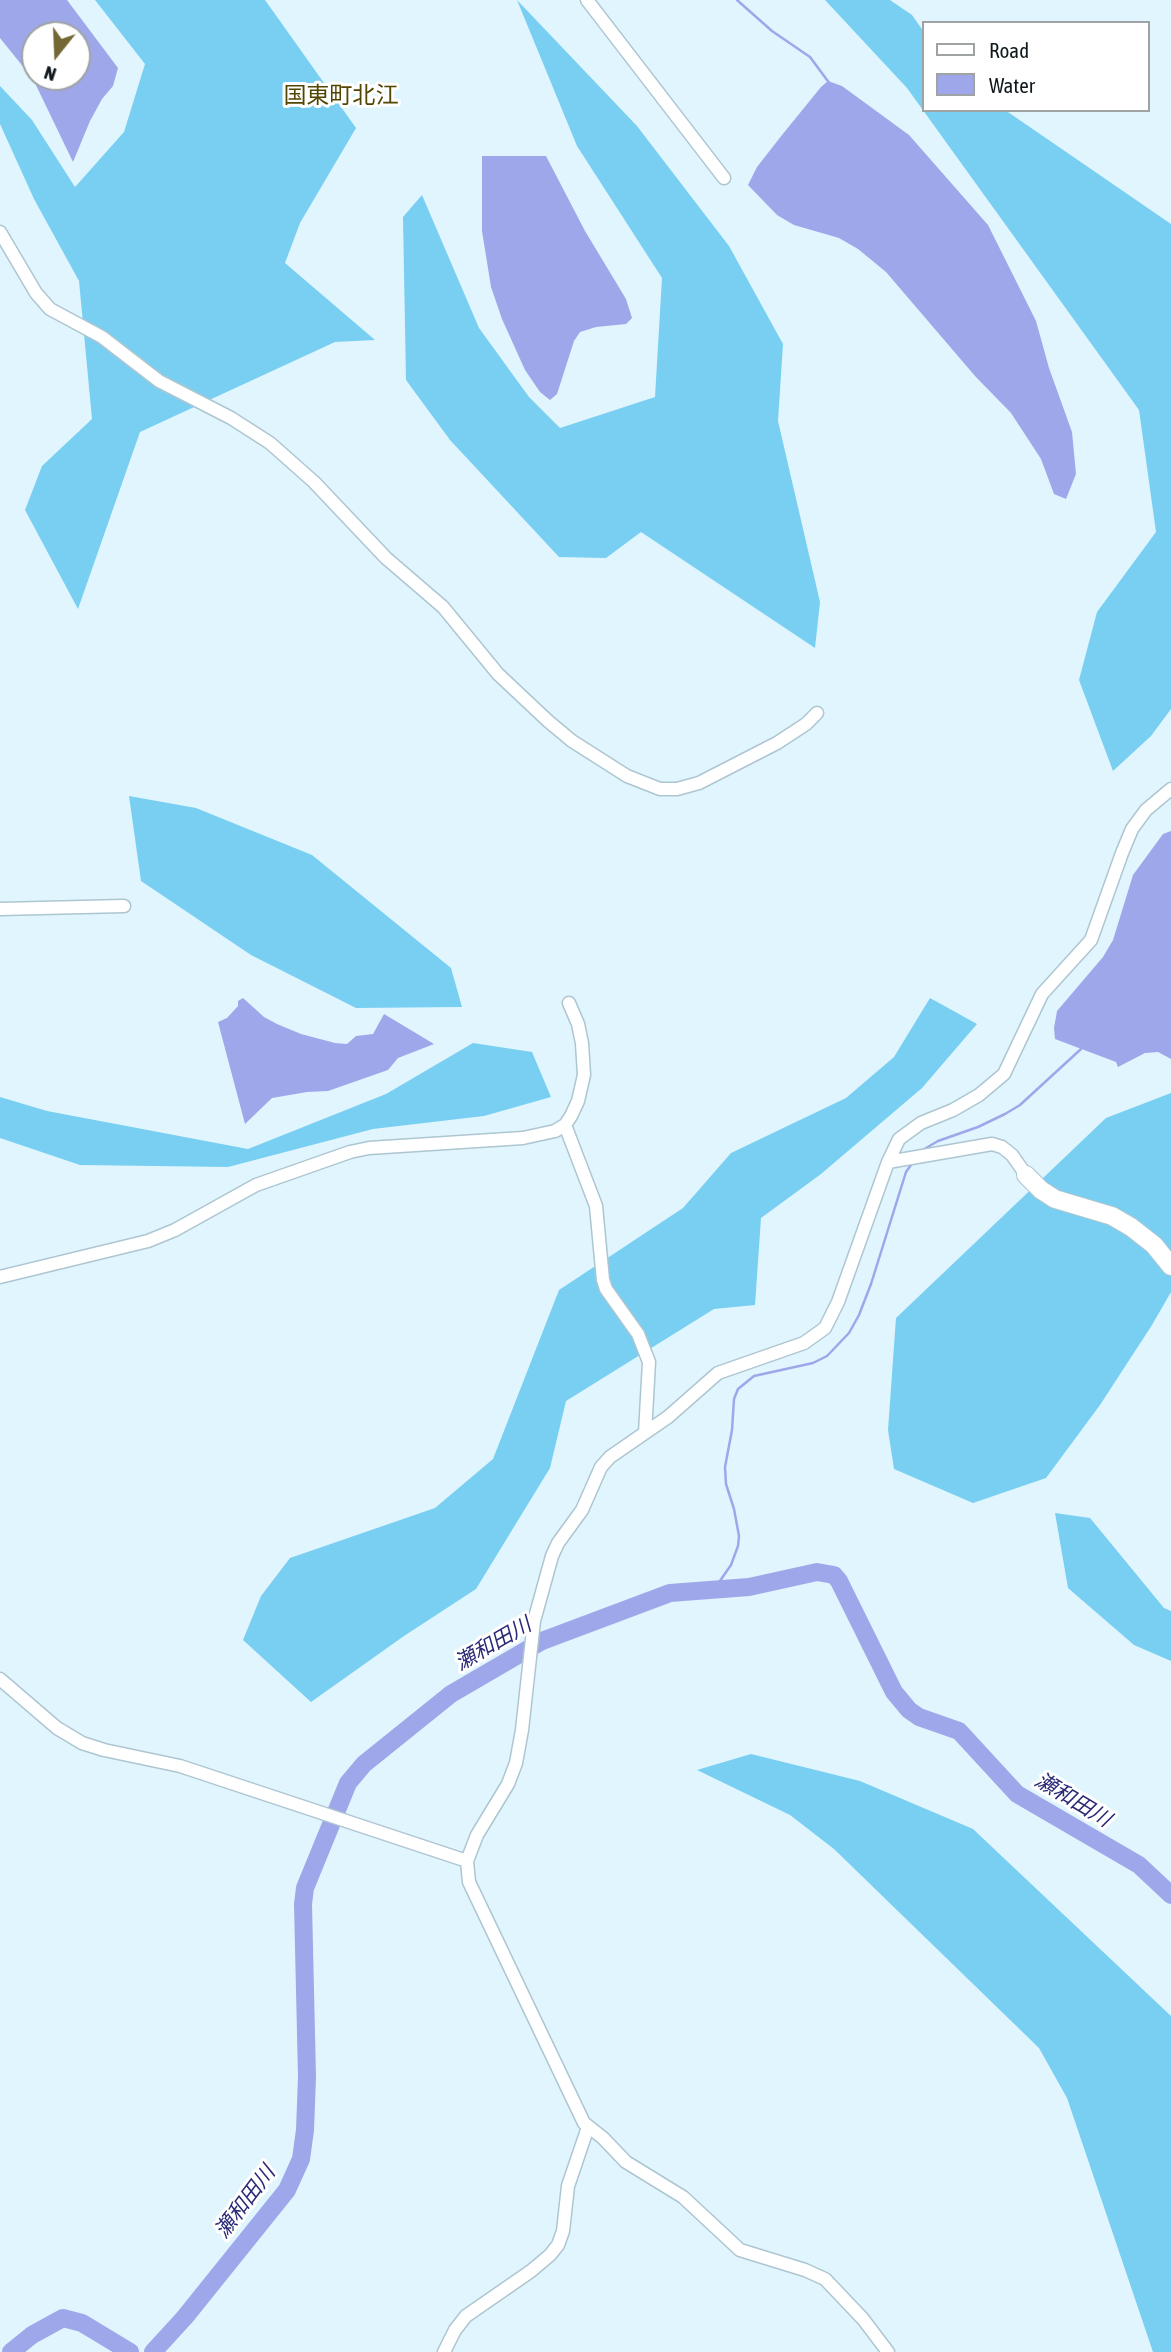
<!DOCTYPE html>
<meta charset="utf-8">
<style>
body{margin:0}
#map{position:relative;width:1171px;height:2352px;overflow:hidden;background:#e1f5fe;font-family:"Asap Condensed",sans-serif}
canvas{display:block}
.legend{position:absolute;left:922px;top:21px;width:228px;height:91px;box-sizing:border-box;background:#fff;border:2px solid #9fa3a4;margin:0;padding:9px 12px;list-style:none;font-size:21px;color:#0f181c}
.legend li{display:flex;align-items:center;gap:14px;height:35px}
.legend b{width:35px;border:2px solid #9fa3a4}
.north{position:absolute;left:21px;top:21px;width:70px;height:70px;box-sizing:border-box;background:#fff;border:2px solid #9fa3a4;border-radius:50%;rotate:198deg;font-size:19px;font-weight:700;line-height:28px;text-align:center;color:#0f181c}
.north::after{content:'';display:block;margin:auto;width:24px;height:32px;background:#756835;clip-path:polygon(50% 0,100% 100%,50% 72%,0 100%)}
</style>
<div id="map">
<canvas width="1171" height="2352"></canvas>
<ul class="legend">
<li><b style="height:9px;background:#fff"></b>Road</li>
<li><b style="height:19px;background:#9ea7ea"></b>Water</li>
</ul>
<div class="north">N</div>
</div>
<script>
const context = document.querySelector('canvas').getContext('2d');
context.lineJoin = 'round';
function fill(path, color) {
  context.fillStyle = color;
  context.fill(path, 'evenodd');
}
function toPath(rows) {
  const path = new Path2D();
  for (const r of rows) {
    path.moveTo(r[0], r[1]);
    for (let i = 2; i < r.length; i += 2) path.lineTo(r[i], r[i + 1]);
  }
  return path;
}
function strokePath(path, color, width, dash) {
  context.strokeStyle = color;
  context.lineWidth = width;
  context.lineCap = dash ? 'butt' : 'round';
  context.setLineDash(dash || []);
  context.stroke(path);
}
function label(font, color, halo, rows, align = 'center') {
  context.font = font + ' "Asap Condensed","Noto Sans JP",sans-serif';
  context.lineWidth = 6;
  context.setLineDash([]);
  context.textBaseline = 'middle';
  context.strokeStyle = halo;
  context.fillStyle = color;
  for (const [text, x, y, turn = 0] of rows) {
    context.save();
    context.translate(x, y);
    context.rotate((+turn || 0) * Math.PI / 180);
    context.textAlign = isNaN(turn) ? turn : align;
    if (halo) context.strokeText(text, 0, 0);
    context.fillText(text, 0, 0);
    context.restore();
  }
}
fill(toPath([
 [95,0,265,0,356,128,300,223,285,263,375,340,335,342,140,432,78,609,25,510,42,466,92,419,79,281,34,199,0,124,0,86,32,120,75,187,124,132,145,64],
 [517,0,637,126,729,246,783,344,778,421,820,602,815,648,641,532,606,558,559,557,450,440,406,380,403,217,422,195,479,328,529,397,560,428,655,397,662,278,577,146],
 [825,0,890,0,912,15,924,32,924,110,1005,110,1171,224,1171,709,1151,736,1113,771,1079,680,1097,612,1156,532,1139,410,907,88],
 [129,796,196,808,312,855,451,968,462,1007,356,1008,251,955,141,881],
 [930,998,977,1024,922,1088,821,1174,761,1218,755,1305,714,1309,566,1401,550,1468,476,1589,404,1636,311,1702,243,1640,261,1596,290,1558,435,1508,493,1459,559,1290,683,1208,731,1153,846,1098,894,1057],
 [473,1043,532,1052,551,1097,484,1116,373,1129,228,1167,80,1165,0,1138,0,1097,47,1111,248,1149,386,1094],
 [1171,1093,1171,1292,1152,1325,1100,1405,1046,1478,973,1503,894,1469,888,1430,896,1318,1106,1118],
 [1055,1513,1090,1518,1164,1608,1171,1611,1171,1661,1134,1645,1068,1588],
 [751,1754,860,1781,973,1829,1171,2016,1171,2352,1153,2352,1067,2098,1039,2048,834,1849,790,1815,697,1770]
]), '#78cff2');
fill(toPath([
 [0,0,67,0,118,68,113,86,102,99,90,121,73,162,33,79,0,38],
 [77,35,77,77,35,77,35,35],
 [828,81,842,86,909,135,988,225,1036,321,1049,368,1072,432,1076,474,1066,499,1054,494,1041,459,1011,413,975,376,886,272,858,249,839,238,794,225,777,215,748,185,757,167,782,135,821,87],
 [482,156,546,156,585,231,626,299,632,318,626,324,596,327,580,332,574,341,557,394,550,400,540,392,525,370,502,319,491,287,482,231],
 [1171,831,1171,1059,1158,1052,1145,1053,1118,1067,1116,1062,1055,1039,1054,1028,1057,1011,1103,957,1113,940,1133,875,1163,834],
 [243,998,264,1017,277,1024,301,1034,335,1043,347,1044,356,1036,373,1034,384,1014,434,1044,398,1058,388,1070,328,1091,307,1092,272,1098,245,1124,218,1022,227,1018,238,1006,238,1001]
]), '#9ea7ea');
strokePath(toPath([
 [737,0,772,31,810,57,830,84],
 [921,1151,938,1141,978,1127,1005,1114,1020,1105,1081,1049],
 [715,1588,731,1565,738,1546,739,1536,734,1509,726,1484,725,1467,732,1430,734,1399,738,1389,754,1376,813,1363,827,1356,849,1333,859,1315,871,1284,906,1172,913,1162]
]), '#9ea7ea', 2.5);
strokePath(toPath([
 [11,2352,32,2335,63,2318,82,2323,130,2352],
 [153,2352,185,2317,287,2190,301,2159,305,2130,307,2077,303,1904,305,1888,348,1783,364,1764,451,1694,542,1641,670,1593,749,1587,817,1572,834,1575,839,1581,894,1692,909,1710,919,1717,959,1731,1017,1794,1139,1865,1171,1895]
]), '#9ea7ea', 18);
const street = toPath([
 [587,0,724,178],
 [0,232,36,293,50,309,102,337,159,381,231,418,270,443,314,482,386,558,443,607,498,674,548,721,572,741,627,776,660,789,677,789,699,783,777,743,806,724,817,713],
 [0,909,124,906],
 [565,1125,596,1206,603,1280,606,1289,638,1334,649,1362,645,1433],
 [888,1162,992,1144,1002,1147,1012,1155,1026,1175],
 [0,1277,148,1241,175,1230,256,1185,350,1152,369,1148,523,1138,555,1131,565,1125,571,1116,578,1101,584,1075,582,1043,578,1024,569,1003],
 [0,1679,57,1728,82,1743,104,1750,180,1766,467,1861],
 [444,2352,455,2330,466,2316,531,2271,550,2255,558,2245,563,2231,568,2186,588,2127],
 [888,2352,863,2319,825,2279,805,2270,740,2250,683,2197,626,2162,603,2138,584,2123,469,1882,467,1861,477,1835,508,1784,516,1763,522,1730,534,1621,552,1556,558,1543,582,1510,601,1467,610,1457,668,1417,718,1373,804,1343,825,1328,838,1302,888,1162,899,1139,921,1123,953,1110,979,1095,1004,1074,1042,994,1091,940,1122,853,1132,829,1146,810,1171,789]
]);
const secondary = toPath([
 [1026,1175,1041,1190,1055,1199,1112,1216,1131,1227,1154,1245,1171,1266]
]);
strokePath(street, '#adc6d1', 15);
strokePath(secondary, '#adc6d1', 20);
strokePath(street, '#fff', 12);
strokePath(secondary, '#fff', 18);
label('italic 21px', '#2a2976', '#fff', [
 ["瀬和田川",493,1644,-30],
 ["瀬和田川",1073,1800,31],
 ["瀬和田川",245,2202,-53]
]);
label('23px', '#534602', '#fff', [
 ["国東町北江",341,96]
]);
</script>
